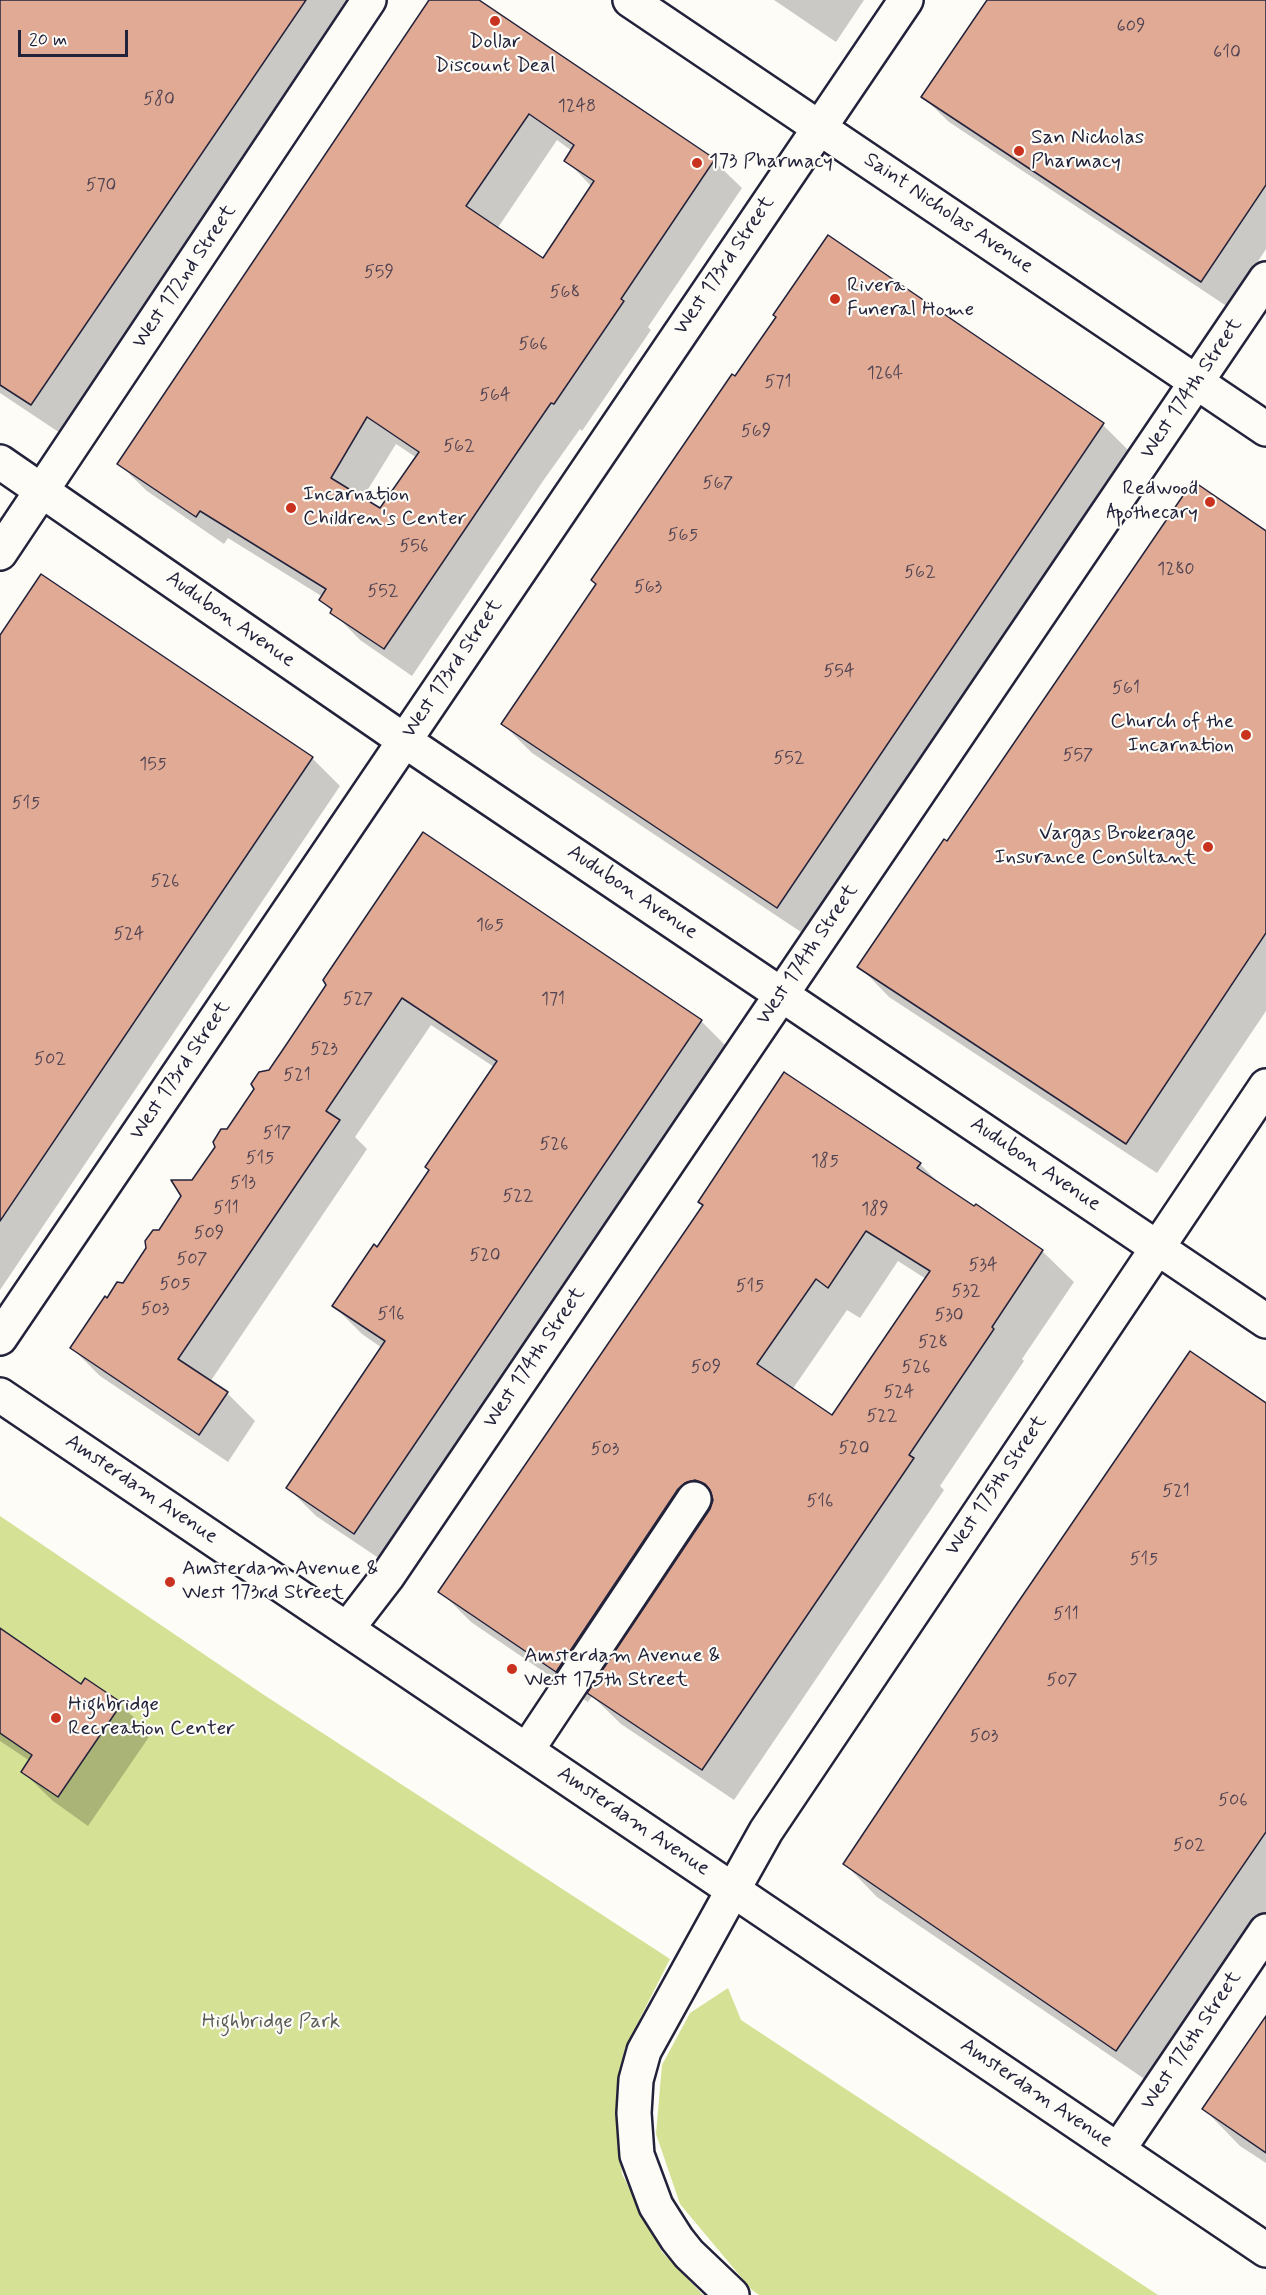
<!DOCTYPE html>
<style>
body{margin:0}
#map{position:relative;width:1266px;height:2295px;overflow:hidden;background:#fdfcf7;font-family:Mynerve,sans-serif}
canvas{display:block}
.scale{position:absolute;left:18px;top:30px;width:110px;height:27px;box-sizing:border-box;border:3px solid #22223b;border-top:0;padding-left:8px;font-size:18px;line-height:21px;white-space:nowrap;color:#22223b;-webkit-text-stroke:4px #fdfcf7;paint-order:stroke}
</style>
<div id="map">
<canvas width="1266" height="2295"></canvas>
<div class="scale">20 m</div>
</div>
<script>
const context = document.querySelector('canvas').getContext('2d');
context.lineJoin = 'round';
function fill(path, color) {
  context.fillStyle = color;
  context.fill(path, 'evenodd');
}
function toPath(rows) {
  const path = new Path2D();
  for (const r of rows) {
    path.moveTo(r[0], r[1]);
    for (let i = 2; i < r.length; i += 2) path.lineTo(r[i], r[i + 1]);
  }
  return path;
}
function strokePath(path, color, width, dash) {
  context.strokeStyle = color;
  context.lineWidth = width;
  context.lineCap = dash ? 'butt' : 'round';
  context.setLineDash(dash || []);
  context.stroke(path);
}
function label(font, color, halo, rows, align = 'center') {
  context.font = font + ' Mynerve,sans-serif';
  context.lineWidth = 4.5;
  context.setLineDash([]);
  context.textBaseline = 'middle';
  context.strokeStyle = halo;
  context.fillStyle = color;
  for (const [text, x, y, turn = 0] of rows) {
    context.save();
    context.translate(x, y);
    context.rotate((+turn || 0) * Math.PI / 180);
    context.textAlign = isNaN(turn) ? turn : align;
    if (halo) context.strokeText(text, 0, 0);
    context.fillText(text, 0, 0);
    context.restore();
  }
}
fill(toPath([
 [0,1516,264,1695,670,1959,625,2048,617,2085,616,2111,622,2174,662,2252,703,2295,0,2295],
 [728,1988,741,2020,1158,2295,759,2295,751,2289,680,2204,656,2134,662,2065,690,2013]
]), '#d5e194');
fill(toPath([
 [0,0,354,0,60,433,0,393],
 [431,0,476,0,714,161,742,188,648,327,651,330,582,431,580,429,543,481,412,676,360,640,321,600,323,597,228,538,224,544,147,491,119,464],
 [557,140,572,151,566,160,592,187,543,260,497,229],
 [396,444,417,458,380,510,362,499],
 [774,0,864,0,836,42],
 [989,0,1266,0,1266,249,1228,307,949,122,923,97],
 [829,237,1103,425,1132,454,807,936,532,753,503,724,778,318],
 [1266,533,1266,1011,1157,1173,889,997,859,966,947,843],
 [0,638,312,758,340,786,0,1290],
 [327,985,701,1021,729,1049,383,1561,316,1516,288,1488,382,1348,362,1334,334,1306,377,1249,430,1170,494,1067,431,1025,355,1137,367,1149,210,1382,227,1393,255,1421,228,1462,100,1376,72,1348,107,1300,124,1285],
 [920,1164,944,1188,975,1208,976,1206,1042,1251,1074,1282,1022,1359,1024,1361,940,1486,944,1490,734,1800,621,1724,592,1696,588,1702,471,1622,440,1591,704,1206,699,1202],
 [898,1261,926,1279,832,1417,792,1390,847,1310,860,1318],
 [1266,1405,1266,1912,1149,2082,877,1897,845,1864],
 [0,1630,81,1686,86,1680,121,1705,151,1734,88,1826,53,1801,23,1772,30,1761,0,1741],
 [1266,2018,1266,2163,1240,2146,1204,2109]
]), '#0003');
const building = toPath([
 [0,0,306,0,31,405,0,385,0,0],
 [429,0,479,0,715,159,621,299,624,301,554,404,551,403,516,454,384,649,330,613,332,609,319,600,326,589,200,511,196,517,117,464,429,0],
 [529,114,574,145,564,161,594,181,543,258,466,206,529,114],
 [367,417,419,452,380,508,331,478,367,417],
 [987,0,1266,0,1266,185,1201,282,921,97,987,0],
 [828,235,1104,423,777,908,501,724,596,584,591,580,732,374,735,376,776,317,773,315,828,235],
 [1193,481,1266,531,1266,933,1126,1144,857,967,944,839,947,841,1193,481],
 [41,574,313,757,0,1221,0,635,41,574],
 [423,832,702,1020,354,1534,286,1488,385,1341,332,1306,374,1244,377,1247,429,1170,425,1167,497,1061,402,998,326,1111,340,1120,178,1359,228,1392,199,1435,70,1348,105,1296,107,1298,117,1282,123,1283,146,1248,145,1241,153,1230,159,1230,181,1196,171,1180,192,1180,215,1147,213,1142,221,1129,227,1129,254,1089,251,1084,259,1072,269,1070,286,1045,326,985,323,980,423,832],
 [784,1072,921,1163,917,1168,974,1206,976,1204,1043,1250,992,1327,994,1329,909,1455,914,1458,702,1770,587,1693,710,1509,713,1500,710,1490,705,1484,695,1480,685,1483,678,1489,556,1672,438,1592,703,1205,698,1202,784,1072],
 [866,1231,930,1271,832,1415,757,1364,816,1279,828,1288,866,1231],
 [1190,1351,1266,1403,1266,1832,1116,2051,843,1864,1012,1611,1190,1351],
 [0,1628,81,1684,85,1678,122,1703,58,1797,21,1772,32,1755,0,1733,0,1628],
 [1266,2016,1266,2153,1202,2109,1266,2016]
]);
fill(building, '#e0aa95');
strokePath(building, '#22223b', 1.5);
const minor = toPath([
 [0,462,405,741,1266,1321],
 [0,553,369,0],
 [0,1338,906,0],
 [347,1629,387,1577,1266,279],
 [527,1750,694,1499],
 [733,1890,766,1831,1266,1086],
 [1118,2150,1266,1931]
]);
const major = toPath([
 [630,0,1266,429],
 [0,1395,1266,2250]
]);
const highway = toPath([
 [732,2295,689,2254,677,2239,656,2206,637,2155,634,2113,636,2080,644,2051,733,1890]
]);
strokePath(minor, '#22223b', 38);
strokePath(major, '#22223b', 38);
strokePath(highway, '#22223b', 38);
strokePath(minor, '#fdfcf7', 33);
strokePath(major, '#fdfcf7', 33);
strokePath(highway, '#fdfcf7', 33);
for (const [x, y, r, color] of [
 [495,21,6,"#c8321e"],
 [1019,151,6,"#c8321e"],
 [697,163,6,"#c8321e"],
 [835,299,6,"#c8321e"],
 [1210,502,6,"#c8321e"],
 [291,508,6,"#c8321e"],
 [1246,735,6,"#c8321e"],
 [1208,847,6,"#c8321e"],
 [170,1582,6,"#c8321e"],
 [512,1669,6,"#c8321e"],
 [56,1718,6,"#c8321e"]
]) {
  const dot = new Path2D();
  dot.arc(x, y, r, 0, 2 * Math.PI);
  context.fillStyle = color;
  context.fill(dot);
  strokePath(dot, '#fdfcf7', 2);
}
label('18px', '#524452', null, [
 ["609",1131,27],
 ["610",1227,53],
 ["580",159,100],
 ["1248",577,107],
 ["570",101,186],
 ["559",379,273],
 ["568",565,293],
 ["566",533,345],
 ["1264",885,374],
 ["571",778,383],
 ["564",495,396],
 ["569",756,432],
 ["562",459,447],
 ["567",718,484],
 ["565",683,536],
 ["556",414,547],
 ["1280",1176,570],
 ["562",920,573],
 ["563",648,588],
 ["552",383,592],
 ["554",839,672],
 ["561",1126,689],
 ["557",1078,756],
 ["552",789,759],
 ["155",153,765],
 ["515",26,804],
 ["526",165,882],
 ["165",490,926],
 ["524",129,935],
 ["527",358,1000],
 ["171",553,1000],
 ["523",324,1050],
 ["502",50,1060],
 ["521",297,1076],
 ["517",277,1134],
 ["526",554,1145],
 ["515",260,1159],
 ["185",825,1162],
 ["513",243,1184],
 ["522",518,1197],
 ["511",226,1209],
 ["189",875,1210],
 ["509",209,1234],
 ["520",485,1256],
 ["507",192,1260],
 ["534",983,1266],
 ["505",175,1285],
 ["515",750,1287],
 ["532",966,1292],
 ["503",155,1310],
 ["516",391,1315],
 ["530",949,1316],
 ["528",933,1343],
 ["509",706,1368],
 ["526",916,1368],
 ["524",899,1393],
 ["522",882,1417],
 ["520",854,1449],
 ["503",605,1450],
 ["521",1176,1492],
 ["516",820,1502],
 ["515",1144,1560],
 ["511",1066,1615],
 ["507",1062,1681],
 ["503",984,1737],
 ["506",1233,1801],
 ["502",1189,1846]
]);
label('21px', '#22223b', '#fdfcf7', [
 ["Dollar",495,43,"center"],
 ["Discount Deal",495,67,"center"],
 ["San Nicholas",1031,139],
 ["Pharmacy",1031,163],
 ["173 Pharmacy",709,163],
 ["Rivera",847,287],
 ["Funeral Home",847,311],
 ["Redwood",1198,490,"right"],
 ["Apothecary",1198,514,"right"],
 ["Incarnation",303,496],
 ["Children's Center",303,520],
 ["Church of the",1234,723,"right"],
 ["Incarnation",1234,747,"right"],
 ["Vargas Brokerage",1196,835,"right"],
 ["Insurance Consultant",1196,859,"right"],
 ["Amsterdam Avenue &",182,1570],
 ["West 173rd Street",182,1594],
 ["Amsterdam Avenue &",524,1657],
 ["West 175th Street",524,1681],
 ["Highbridge",68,1706],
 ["Recreation Center",68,1730]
], 'left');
label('21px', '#22223b', '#fdfcf7', [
 ["Saint Nicholas Avenue",948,214,34],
 ["West 173rd Street",725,266,-56],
 ["West 172nd Street",185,277,-56],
 ["West 174th Street",1192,389,-56],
 ["Audubon Avenue",230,620,35],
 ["West 173rd Street",453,669,-56],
 ["Audubon Avenue",632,893,34],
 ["West 174th Street",808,955,-56],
 ["West 173rd Street",181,1071,-56],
 ["Audubon Avenue",1035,1165,34],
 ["West 174th Street",535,1358,-56],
 ["West 175th Street",997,1486,-56],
 ["Amsterdam Avenue",141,1490,34],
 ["Amsterdam Avenue",633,1822,34],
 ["West 176th Street",1192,2041,-56],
 ["Amsterdam Avenue",1036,2094,34]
]);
label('21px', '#585b56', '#fdfcf7', [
 ["Highbridge Park",271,2023]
]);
</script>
